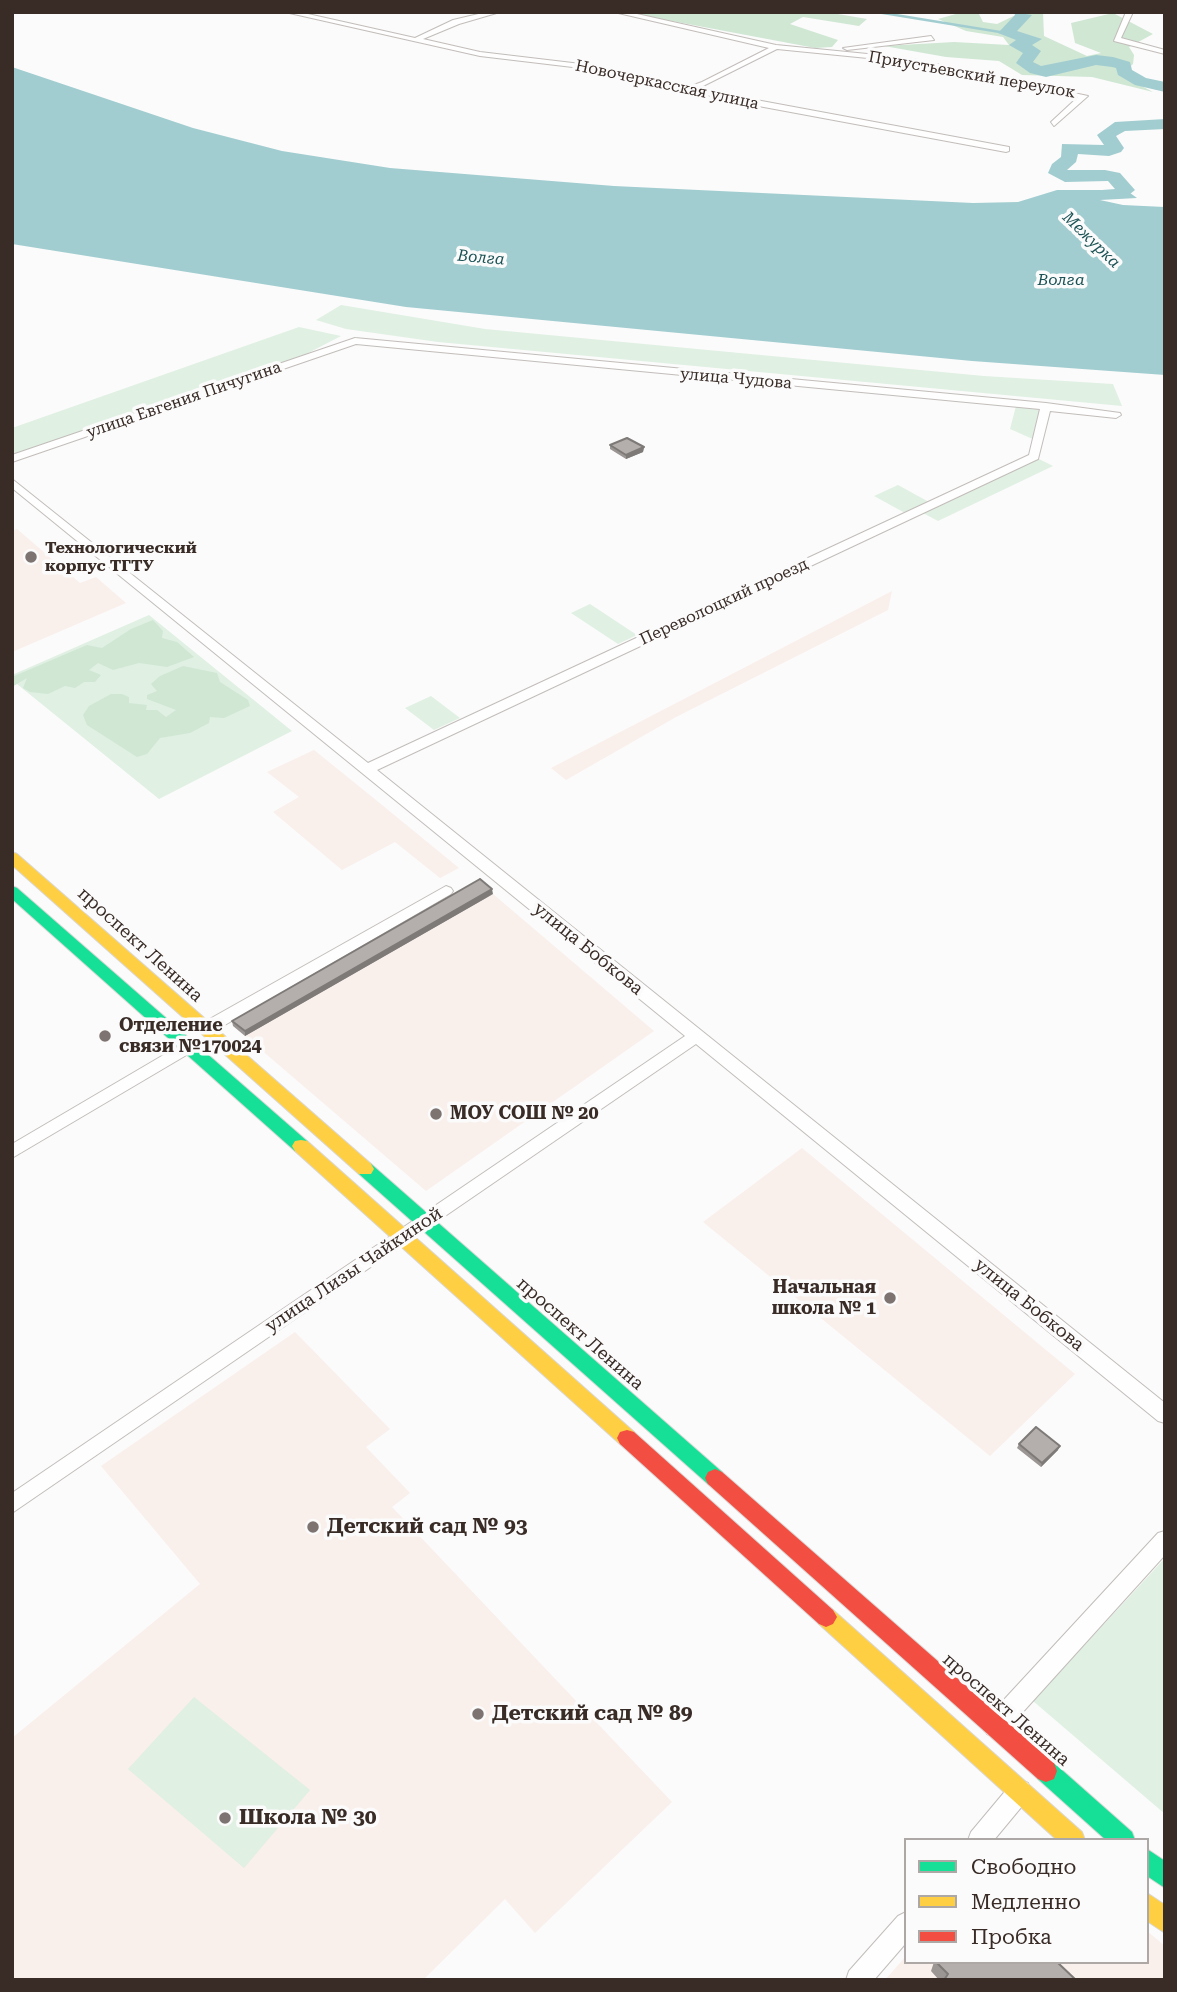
<!DOCTYPE html>
<meta charset="utf-8">
<style>
body{margin:0}
#map{position:relative;width:1177px;height:1992px;overflow:hidden;background:#fbfbfb;font-family:"Roboto Serif",serif}
canvas{display:block}
.frame{position:absolute;inset:0;border:14px solid #392c27;pointer-events:none}
.legend{position:absolute;left:904px;top:1838px;width:245px;height:126px;box-sizing:border-box;background:#fbfbfb;border:2px solid #ada8a6;margin:0;padding:9px 12px;list-style:none;font-size:21px;color:#392c27}
.legend li{display:flex;align-items:center;gap:14px;height:35px}
.legend b{width:35px;border:2px solid #ada8a6}
</style>
<div id="map">
<canvas width="1177" height="1992"></canvas>
<div class="frame"></div>
<ul class="legend">
<li><b style="height:9px;background:#16e098"></b>Свободно</li>
<li><b style="height:9px;background:#ffcf43"></b>Медленно</li>
<li><b style="height:9px;background:#f24e42"></b>Пробка</li>
</ul>
</div>
<script>
const context = document.querySelector('canvas').getContext('2d');
context.lineJoin = 'round';
function fill(path, color) {
  context.fillStyle = color;
  context.fill(path, 'evenodd');
}
function toPath(rows) {
  const path = new Path2D();
  for (const r of rows) {
    path.moveTo(r[0], r[1]);
    for (let i = 2; i < r.length; i += 2) path.lineTo(r[i], r[i + 1]);
  }
  return path;
}
function strokePath(path, color, width, dash) {
  context.strokeStyle = color;
  context.lineWidth = width;
  context.lineCap = dash ? 'butt' : 'round';
  context.setLineDash(dash || []);
  context.stroke(path);
}
function label(font, color, halo, rows, align = 'center') {
  context.font = font + ' "Roboto Serif",serif';
  context.lineWidth = 7;
  context.setLineDash([]);
  context.textBaseline = 'middle';
  context.strokeStyle = halo;
  context.fillStyle = color;
  for (const [text, x, y, turn = 0] of rows) {
    context.save();
    context.translate(x, y);
    context.rotate((+turn || 0) * Math.PI / 180);
    context.textAlign = isNaN(turn) ? turn : align;
    if (halo) context.strokeText(text, 0, 0);
    context.fillText(text, 0, 0);
    context.restore();
  }
}
fill(toPath([
 [17,529,80,583,96,577,126,603,12,652,12,531],
 [892,591,888,610,676,717,566,780,551,768],
 [314,750,371,796,459,868,440,878,395,842,342,870,273,812,299,797,267,772],
 [493,894,654,1031,426,1191,245,1036],
 [802,1148,1075,1374,990,1456,703,1222],
 [295,1332,390,1429,366,1447,410,1493,392,1507,672,1802,535,1933,505,1899,423,1980,12,1980,12,1738,200,1584,101,1466],
 [1147,1931,1165,1946,1165,1980,885,1980,906,1956,906,1962,1147,1962]
]), '#f9efeb');
fill(toPath([
 [341,305,485,329,984,376,1113,384,1122,406,438,342,346,329,316,320],
 [299,327,341,336,285,365,12,459,12,428],
 [1016,406,1041,408,1035,440,1010,429],
 [1037,458,1053,466,938,521,923,513],
 [898,485,929,502,905,513,874,496],
 [590,604,637,635,618,644,571,613],
 [149,615,292,731,159,799,12,680,12,675],
 [431,696,460,718,434,730,405,708],
 [1165,1558,1165,1814,1033,1701],
 [194,1697,310,1790,244,1868,128,1769]
]), '#e0f0e3');
fill(toPath([
 [624,12,826,12,867,19,859,26,803,17,790,24,838,40,832,47,815,48],
 [963,12,982,12,979,14,983,22,997,24,1022,12,1043,12,1044,36,1087,56,1101,53,1075,43,1071,23,1113,13,1153,34,1129,47,1134,55,1133,64,1121,75,1153,92,1092,77,1022,75,999,61,946,57,884,46,954,42,1009,45,1003,37,966,31,938,19],
 [153,620,163,631,162,638,177,642,194,657,167,667,139,663,113,670,98,663,89,670,101,675,95,682,84,682,75,688,65,686,48,694,30,692,23,688,27,678,12,687,12,677,87,645,102,648,131,629],
 [183,666,217,673,220,682,248,700,250,706,224,718,210,717,209,723,190,733,160,738,147,754,137,757,87,725,83,715,89,706,111,694,122,694,129,697,129,703,147,705,146,710,157,710,166,717,176,710,147,699,147,695,157,691,151,684,160,676]
]), '#d0e7d4');
fill(toPath([
 [12,67,193,128,282,151,390,168,614,186,973,203,1018,202,1057,190,1126,190,1137,198,1100,200,1123,205,1165,207,1165,375,972,361,406,307,12,244]
]), '#a2cdd0');
strokePath(toPath([
 [877,12,1006,33]
]), '#a2cdd0', 2.5);
fill(toPath([
 [1014,12,1032,15,1017,31,1042,39,1032,45,1041,51,1033,62,1041,66,1096,55,1113,57,1130,62,1132,70,1146,78,1165,82,1165,92,1135,85,1118,75,1116,68,1112,67,1096,65,1046,77,1030,73,1016,63,1023,53,1009,45,1016,40,998,33,1015,15,1014,12],
 [1165,119,1165,129,1125,131,1116,136,1124,148,1121,152,1109,156,1078,154,1076,162,1067,170,1105,170,1120,173,1135,190,1125,198,1076,200,1074,196,1076,192,1115,189,1108,181,1065,182,1048,173,1052,164,1061,157,1062,144,1104,145,1097,135,1115,122,1165,119]
]), '#a2cdd0');
const street = toPath([
 [285,12,299,12,415,38,453,20,487,12,500,12,459,24,423,39,480,52,581,64,688,87,702,82,769,48,614,12,628,12,776,45,908,58,1088,96,1054,126,1051,122,1078,97,908,62,777,49,697,89,1009,147,1009,151,1006,152,753,105,581,68,480,56,285,12],
 [1126,12,1133,12,1121,38,1165,50,1165,54,1114,41,1126,12],
 [931,36,934,40,847,50,843,48,931,36],
 [355,338,1046,403,1120,413,1121,415,1116,418,1050,411,1038,459,377,770,1165,1403,1165,1423,1158,1421,696,1044,12,1513,12,1493,685,1036,12,488,12,479,368,763,1029,455,1040,409,356,344,12,462,12,455,355,338],
 [446,886,451,888,453,891,451,894,211,1033,199,1033,197,1029,199,1025,446,886],
 [189,1040,197,1046,195,1050,12,1158,12,1144,189,1040],
 [1165,1531,1165,1555,1003,1734,995,1737,987,1734,984,1726,987,1718,1158,1533,1165,1531],
 [1020,1780,1028,1783,1031,1791,1028,1799,994,1840,968,1840,971,1832,1012,1783,1020,1780],
 [906,1912,906,1943,874,1980,846,1980,849,1971,898,1916,906,1912]
]);
const fast = toPath([
 [12,886,17,888,307,1141,310,1146,307,1151,295,1151,12,899,12,886],
 [365,1162,371,1164,722,1472,725,1478,722,1484,715,1487,708,1484,359,1174,356,1169,359,1164,365,1162],
 [1046,1760,1054,1763,1132,1832,1135,1840,1106,1840,1038,1779,1035,1771,1038,1763,1046,1760],
 [1147,1849,1165,1861,1165,1888,1147,1876,1147,1849]
]);
const slow = toPath([
 [12,852,17,854,371,1164,374,1169,371,1174,359,1174,12,865,12,852],
 [301,1140,307,1141,634,1432,637,1438,634,1444,627,1446,620,1444,295,1151,292,1146,295,1141,301,1140],
 [826,1607,833,1610,1082,1832,1085,1840,1057,1840,819,1624,815,1617,819,1610,826,1607],
 [1147,1893,1165,1905,1165,1933,1147,1921,1147,1893]
]);
const jam = toPath([
 [627,1430,634,1432,833,1610,837,1617,833,1624,826,1627,819,1624,620,1444,617,1438,620,1432,627,1430],
 [715,1469,722,1472,1054,1763,1057,1771,1054,1779,1046,1782,1038,1779,708,1484,705,1478,708,1472,715,1469]
]);
strokePath(street, '#c2bdba', 2);
strokePath(fast, '#dad7d6', 2);
strokePath(slow, '#dad7d6', 2);
strokePath(jam, '#dad7d6', 2);
fill(street, '#fefefe');
fill(fast, '#16e098');
fill(slow, '#ffcf43');
fill(jam, '#f24e42');
fill(toPath([
 [610,445,644,447,643,452,626,459,610,449],
 [493,894,245,1036,233,1026,232,1021],
 [1019,1444,1058,1450,1041,1467,1017,1448],
 [934,1962,1057,1962,1076,1980,939,1980,931,1971]
]), '#9b9694');
fill(toPath([
 [644,447,643,452,626,459,626,455],
 [492,889,493,894,245,1036,245,1031],
 [1060,1446,1058,1450,1041,1467,1042,1463]
]), '#7e7a78');
const building = toPath([
 [627,438,644,447,626,455,610,445,627,438],
 [480,879,492,889,245,1031,232,1021,480,879],
 [1036,1427,1060,1446,1042,1463,1019,1444,1036,1427],
 [936,1962,1057,1962,1076,1980,944,1980,948,1974,936,1962]
]);
fill(building, '#b4afac');
strokePath(building, '#7e7a78', 2);
for (const [x, y, r, color] of [
 [31,557,7,"#7d7471"],
 [105,1036,7,"#7d7471"],
 [436,1114,7,"#7d7471"],
 [890,1298,7,"#7d7471"],
 [313,1527,7,"#7d7471"],
 [478,1714,7,"#7d7471"],
 [225,1818,7,"#7d7471"]
]) {
  const dot = new Path2D();
  dot.arc(x, y, r, 0, 2 * Math.PI);
  context.fillStyle = color;
  context.fill(dot);
  strokePath(dot, '#fbfbfb', 2.5);
}
label('16px', '#392c27', '#fbfbfb', [
 ["Приустьевский переулок",972,75,10],
 ["Новочеркасская улица",667,85,12],
 ["улица Чудова",736,379,5],
 ["улица Евгения Пичугина",184,400,-19],
 ["Переволоцкий проезд",724,602,-25]
]);
label('italic 16px', '#1c5255', '#fbfbfb', [
 ["Межурка",1091,240,44],
 ["Волга",481,258,5],
 ["Волга",1061,280]
]);
label('bold 16px', '#392c27', '#fbfbfb', [
 ["Технологический",45,548],
 ["корпус ТГТУ",45,566]
], 'left');
label('18px', '#392c27', '#fbfbfb', [
 ["проспект Ленина",140,945,42],
 ["улица Бобкова",588,949,39],
 ["улица Лизы Чайкиной",354,1270,-34],
 ["улица Бобкова",1029,1305,39],
 ["проспект Ленина",580,1334,41],
 ["проспект Ленина",1006,1710,41]
]);
label('bold 18px', '#392c27', '#fbfbfb', [
 ["Отделение",119,1026],
 ["связи №170024",119,1047],
 ["МОУ СОШ № 20",450,1114],
 ["Начальная",876,1288,"right"],
 ["школа № 1",876,1309,"right"]
], 'left');
label('bold 21px', '#392c27', '#fbfbfb', [
 ["Детский сад № 93",327,1527],
 ["Детский сад № 89",492,1714],
 ["Школа № 30",239,1818]
], 'left');
</script>
